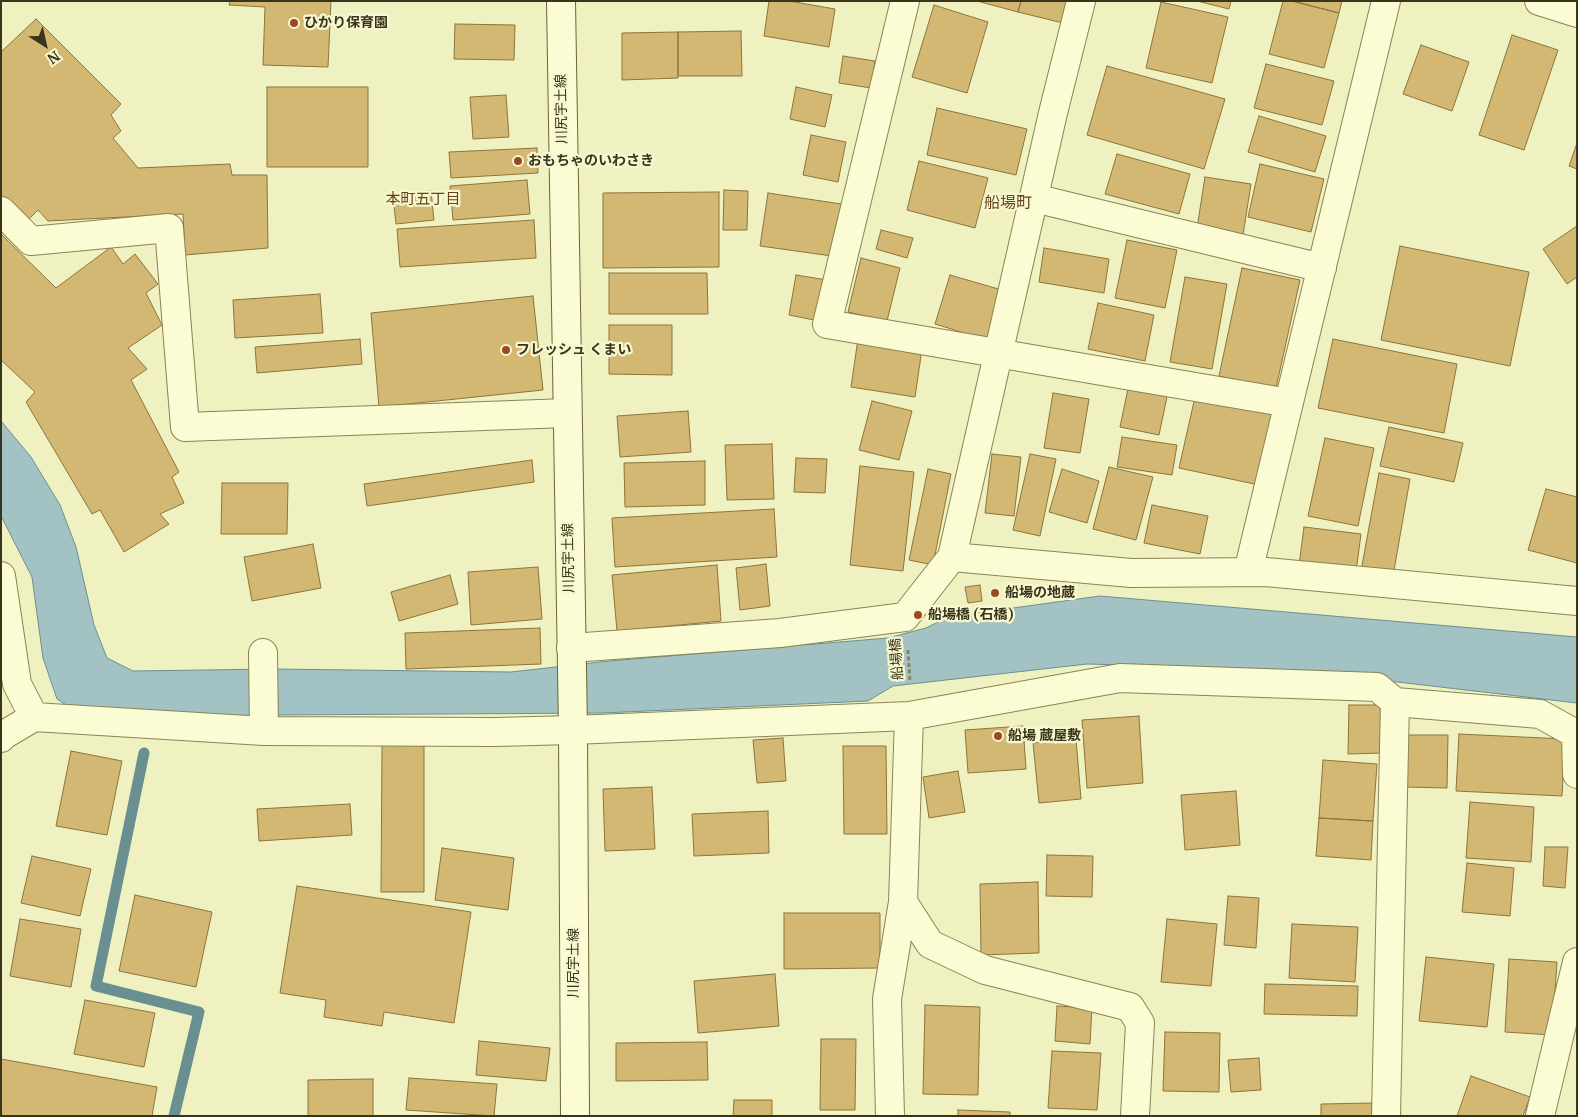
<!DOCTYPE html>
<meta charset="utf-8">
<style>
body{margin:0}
#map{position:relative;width:1578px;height:1117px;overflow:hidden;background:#f0f1c0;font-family:Merriweather,serif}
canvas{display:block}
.frame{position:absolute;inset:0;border:2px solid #3a341c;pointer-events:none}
.north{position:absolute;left:20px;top:20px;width:50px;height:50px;-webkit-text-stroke:4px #f7f8d0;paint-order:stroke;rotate:145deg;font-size:14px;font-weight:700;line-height:20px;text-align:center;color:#3a341c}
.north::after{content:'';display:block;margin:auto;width:18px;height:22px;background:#3a341c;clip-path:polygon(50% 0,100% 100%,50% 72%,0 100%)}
</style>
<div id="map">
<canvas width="1578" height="1117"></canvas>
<div class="frame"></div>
<div class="north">N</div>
</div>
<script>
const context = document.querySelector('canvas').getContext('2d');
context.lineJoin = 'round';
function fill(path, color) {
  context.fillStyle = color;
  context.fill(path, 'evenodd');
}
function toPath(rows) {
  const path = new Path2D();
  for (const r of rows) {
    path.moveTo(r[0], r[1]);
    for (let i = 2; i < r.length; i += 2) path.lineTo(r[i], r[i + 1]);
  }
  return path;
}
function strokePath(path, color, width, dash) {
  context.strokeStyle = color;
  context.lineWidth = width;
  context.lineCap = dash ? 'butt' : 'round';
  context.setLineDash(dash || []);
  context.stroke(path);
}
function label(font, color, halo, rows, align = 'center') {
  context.font = font + ' Merriweather,"Noto Sans JP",serif';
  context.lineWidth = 4.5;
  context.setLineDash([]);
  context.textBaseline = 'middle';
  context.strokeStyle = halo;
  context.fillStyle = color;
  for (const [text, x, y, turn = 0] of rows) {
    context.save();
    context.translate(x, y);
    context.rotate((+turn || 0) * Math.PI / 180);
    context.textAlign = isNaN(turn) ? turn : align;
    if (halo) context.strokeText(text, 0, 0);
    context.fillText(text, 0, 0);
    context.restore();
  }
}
const water = toPath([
 [1,421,31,457,60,505,76,547,94,625,107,658,133,671,274,669,511,672,609,661,888,638,926,628,948,617,1100,596,1577,637,1577,703,1295,670,1087,664,893,686,868,701,602,713,273,715,121,718,83,716,57,699,43,658,32,577,1,516,1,421]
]);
fill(water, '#a3c2c3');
strokePath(water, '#6a8f91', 1);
strokePath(toPath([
 [144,753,96,986,199,1012,174,1116]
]), '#6a8f91', 11);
const building = toPath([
 [230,1,331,1,328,67,263,65,265,7,229,5,230,1],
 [769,1,789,1,835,9,829,47,764,36,769,1],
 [977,1,1021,1,1018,12,977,1],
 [1021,1,1068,1,1063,23,1018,12,1021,1],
 [1197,1,1231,1,1229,9,1197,1],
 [1283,1,1292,1,1339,13,1324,68,1269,54,1283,1],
 [1292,1,1342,1,1339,13,1292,1],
 [1161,2,1228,17,1212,83,1146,68,1161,2],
 [934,5,988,22,967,93,912,77,934,5],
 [36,19,121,104,111,115,121,131,113,138,138,168,230,164,232,175,267,175,268,248,185,255,183,214,48,221,38,210,26,222,1,197,1,52,36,19],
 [455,24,515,25,514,60,454,59,455,24],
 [741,31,742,76,678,76,678,32,741,31],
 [678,32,678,78,622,80,622,33,678,32],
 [1512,35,1558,50,1524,150,1479,135,1512,35],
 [1421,45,1469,62,1452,111,1403,94,1421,45],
 [843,56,875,61,871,88,839,83,843,56],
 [1266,64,1334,81,1322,125,1254,108,1266,64],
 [1107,66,1225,99,1204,169,1087,135,1107,66],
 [267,87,368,87,368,167,267,167,267,87],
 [796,87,832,95,825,127,790,119,796,87],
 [506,95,509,137,473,139,470,97,506,95],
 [937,108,1027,129,1016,175,927,155,937,108],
 [1259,116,1326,136,1315,172,1248,152,1259,116],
 [811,135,846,142,838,182,803,175,811,135],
 [1577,143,1577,169,1569,166,1577,143],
 [537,148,538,173,451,178,449,152,537,148],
 [1117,154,1190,174,1179,214,1105,194,1117,154],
 [919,161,988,178,975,228,907,210,919,161],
 [1260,164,1324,179,1311,232,1248,217,1260,164],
 [1205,177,1251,184,1243,235,1197,228,1205,177],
 [527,180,530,214,453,220,450,186,527,180],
 [724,190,748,191,747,230,723,230,724,190],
 [431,191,434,220,396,224,393,196,431,191],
 [719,192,719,267,603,268,603,193,719,192],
 [768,193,848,205,839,257,760,246,768,193],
 [534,220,536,258,400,267,397,229,534,220],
 [1577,226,1577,277,1567,284,1543,249,1577,226],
 [881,230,913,238,907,258,876,249,881,230],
 [1,234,56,288,111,247,123,264,135,254,158,284,146,293,162,325,128,348,147,369,131,380,179,472,172,477,184,503,160,514,169,524,124,552,100,510,92,514,26,402,35,392,1,360,1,234],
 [1127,240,1177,250,1165,308,1115,298,1127,240],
 [1400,246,1529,272,1510,366,1381,340,1400,246],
 [1044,248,1109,259,1104,293,1039,282,1044,248],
 [861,258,900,268,887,321,848,312,861,258],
 [1242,268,1300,280,1276,388,1219,376,1242,268],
 [609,273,707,273,708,314,609,314,609,273],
 [796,275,827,280,819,321,789,315,796,275],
 [950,275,1002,290,987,340,935,324,950,275],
 [1185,277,1227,284,1212,369,1170,362,1185,277],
 [320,294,323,333,235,338,233,300,320,294],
 [533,296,543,390,379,407,371,313,533,296],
 [1098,303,1154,315,1145,361,1088,349,1098,303],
 [609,325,672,325,672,375,609,374,609,325],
 [360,339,362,364,257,373,255,347,360,339],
 [858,339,922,349,915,397,851,387,858,339],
 [1333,339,1457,364,1444,433,1318,408,1333,339],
 [1129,384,1168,392,1159,435,1120,427,1129,384],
 [1053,393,1089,399,1080,453,1044,448,1053,393],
 [1195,397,1275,414,1259,485,1179,468,1195,397],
 [872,401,912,411,899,460,859,450,872,401],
 [688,411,691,452,620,457,617,416,688,411],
 [1389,427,1463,443,1454,482,1380,466,1389,427],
 [1122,437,1177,445,1172,475,1117,467,1122,437],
 [1325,438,1374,448,1358,526,1308,516,1325,438],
 [772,444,774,499,727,500,725,445,772,444],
 [992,454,1021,457,1014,516,985,513,992,454],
 [1030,454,1056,459,1040,536,1013,530,1030,454],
 [796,458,827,459,825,493,794,492,796,458],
 [532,460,534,482,367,506,364,484,532,460],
 [705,461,705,505,625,507,624,463,705,461],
 [860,466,914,472,903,571,850,565,860,466],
 [1109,467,1153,477,1136,540,1093,529,1109,467],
 [928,469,951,474,933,565,909,560,928,469],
 [1062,469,1099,481,1087,523,1049,512,1062,469],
 [1379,473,1410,479,1393,576,1361,571,1379,473],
 [222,483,288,483,287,534,221,534,222,483],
 [1546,489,1577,497,1577,563,1528,550,1546,489],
 [1152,505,1208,516,1200,554,1144,543,1152,505],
 [774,509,777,557,615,567,612,518,774,509],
 [1304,527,1361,534,1356,572,1299,565,1304,527],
 [313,544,321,588,252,601,244,557,313,544],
 [766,564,770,606,740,610,736,568,766,564],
 [717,565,721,621,617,631,612,575,717,565],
 [538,567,542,619,471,625,468,572,538,567],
 [450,575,458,604,399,621,391,592,450,575],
 [980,585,982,601,968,603,965,587,980,585],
 [540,628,541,664,406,669,405,633,540,628],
 [1349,705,1383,705,1382,753,1348,754,1349,705],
 [1139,716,1143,783,1087,788,1082,720,1139,716],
 [1023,726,1026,769,968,773,965,730,1023,726],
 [1459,734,1565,739,1562,796,1456,791,1459,734],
 [1406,735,1448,735,1447,788,1404,787,1406,735],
 [783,738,786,781,757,783,753,740,783,738],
 [1076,739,1081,799,1039,803,1033,743,1076,739],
 [424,744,424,892,381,892,382,745,424,744],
 [843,746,886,746,887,834,844,834,843,746],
 [71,751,122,761,107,835,56,826,71,751],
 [1323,760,1377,764,1373,821,1319,818,1323,760],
 [958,771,965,812,929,818,923,777,958,771],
 [652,787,655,849,605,851,603,789,652,787],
 [1236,791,1240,845,1185,850,1181,795,1236,791],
 [1470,802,1534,807,1531,862,1466,858,1470,802],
 [350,804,352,835,259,841,257,809,350,804],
 [768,811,769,853,694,856,692,814,768,811],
 [1319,818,1373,821,1371,860,1316,856,1319,818],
 [1545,847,1568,847,1565,888,1543,886,1545,847],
 [442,848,514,858,508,910,435,900,442,848],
 [1047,855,1093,856,1092,897,1046,896,1047,855],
 [32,856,91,869,80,916,21,903,32,856],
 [1467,863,1514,868,1510,916,1462,912,1467,863],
 [1038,882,1039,953,981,955,980,884,1038,882],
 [297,886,471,912,454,1023,384,1012,382,1026,324,1017,326,1000,280,993,297,886],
 [135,895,212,912,196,987,119,971,135,895],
 [1228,896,1259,898,1256,948,1224,945,1228,896],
 [784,913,880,913,880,968,784,969,784,913],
 [20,919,81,929,71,987,10,976,20,919],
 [1167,919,1217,924,1211,986,1161,982,1167,919],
 [1292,924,1358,927,1355,982,1289,978,1292,924],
 [1426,957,1494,964,1487,1027,1419,1021,1426,957],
 [1509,959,1557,962,1552,1035,1505,1032,1509,959],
 [775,974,779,1026,698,1033,694,981,775,974],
 [1265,984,1358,986,1357,1016,1264,1014,1265,984],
 [85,1000,155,1013,144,1067,74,1054,85,1000],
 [925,1005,980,1007,978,1095,923,1094,925,1005],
 [1057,1006,1092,1008,1090,1044,1055,1041,1057,1006],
 [1165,1032,1220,1033,1219,1092,1163,1091,1165,1032],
 [821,1039,856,1039,855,1110,820,1110,821,1039],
 [479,1041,550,1048,546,1081,476,1075,479,1041],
 [707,1042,708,1080,616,1081,616,1043,707,1042],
 [1052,1051,1101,1053,1097,1110,1048,1108,1052,1051],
 [1259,1058,1261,1090,1231,1092,1228,1060,1259,1058],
 [1,1059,157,1087,152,1116,1,1116,1,1059],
 [1471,1076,1530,1097,1523,1116,1457,1116,1471,1076],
 [409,1078,497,1084,494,1116,406,1110,409,1078],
 [373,1079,373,1116,308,1116,308,1080,373,1079],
 [734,1100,772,1100,772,1116,733,1116,734,1100],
 [1372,1103,1372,1116,1321,1116,1321,1104,1372,1103],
 [958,1110,1010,1112,1010,1116,958,1116,958,1110]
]);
fill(building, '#d2b873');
strokePath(building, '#8c743b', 1);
const street = toPath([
 [905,1,827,324,1289,403],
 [1539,1,1577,13],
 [1034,198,1322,268],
 [1,211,31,241,169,228,185,427,567,413],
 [952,557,1131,573,1266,572,1577,601],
 [1248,572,1386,1],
 [1,576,17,684,34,717,264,731,495,732,573,730,909,716,1120,678,1377,687,1395,702,1540,714,1576,734,1577,774],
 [571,648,780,633,905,617,952,557,1053,113,1081,1],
 [263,653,264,731],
 [1,738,2,736,34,717],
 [903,902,930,944,985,970,1130,1007,1140,1023,1135,1116],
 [890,1116,887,999,903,902,909,716],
 [1386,1116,1395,702],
 [1540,1116,1577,962]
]);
const secondary = toPath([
 [561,1,573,730,575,1116]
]);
strokePath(street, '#8b8357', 30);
strokePath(secondary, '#6d633a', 30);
strokePath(toPath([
 [908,650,910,681]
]), '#8b8357', 3, [4, 2.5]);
strokePath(street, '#fbfbd4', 28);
strokePath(secondary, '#fbfbd4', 28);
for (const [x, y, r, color] of [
 [294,23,5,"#9e4823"],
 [518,161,5,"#9e4823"],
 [506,350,5,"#9e4823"],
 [995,593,5,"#9e4823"],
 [918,615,5,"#9e4823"],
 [998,736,5,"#9e4823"]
]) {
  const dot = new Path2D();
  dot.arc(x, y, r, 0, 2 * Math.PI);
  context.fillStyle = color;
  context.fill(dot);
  strokePath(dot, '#f7f8d0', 2);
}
label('bold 14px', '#3a341c', '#f7f8d0', [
 ["ひかり保育園",304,23],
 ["おもちゃのいわさき",528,161],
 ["フレッシュ くまい",516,350],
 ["船場の地蔵",1005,593],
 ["船場橋 (石橋)",928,615],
 ["船場 蔵屋敷",1008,736]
], 'left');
label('14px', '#3a341c', '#f7f8d0', [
 ["川尻宇土線",562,109,-91],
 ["川尻宇土線",569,558,-91],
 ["船場橋",897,659,-94],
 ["川尻宇土線",574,963,-90]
]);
label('15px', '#694219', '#f7f8d0', [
 ["本町五丁目",423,200]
]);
label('16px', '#694219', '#f7f8d0', [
 ["船場町",1008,203]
]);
</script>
